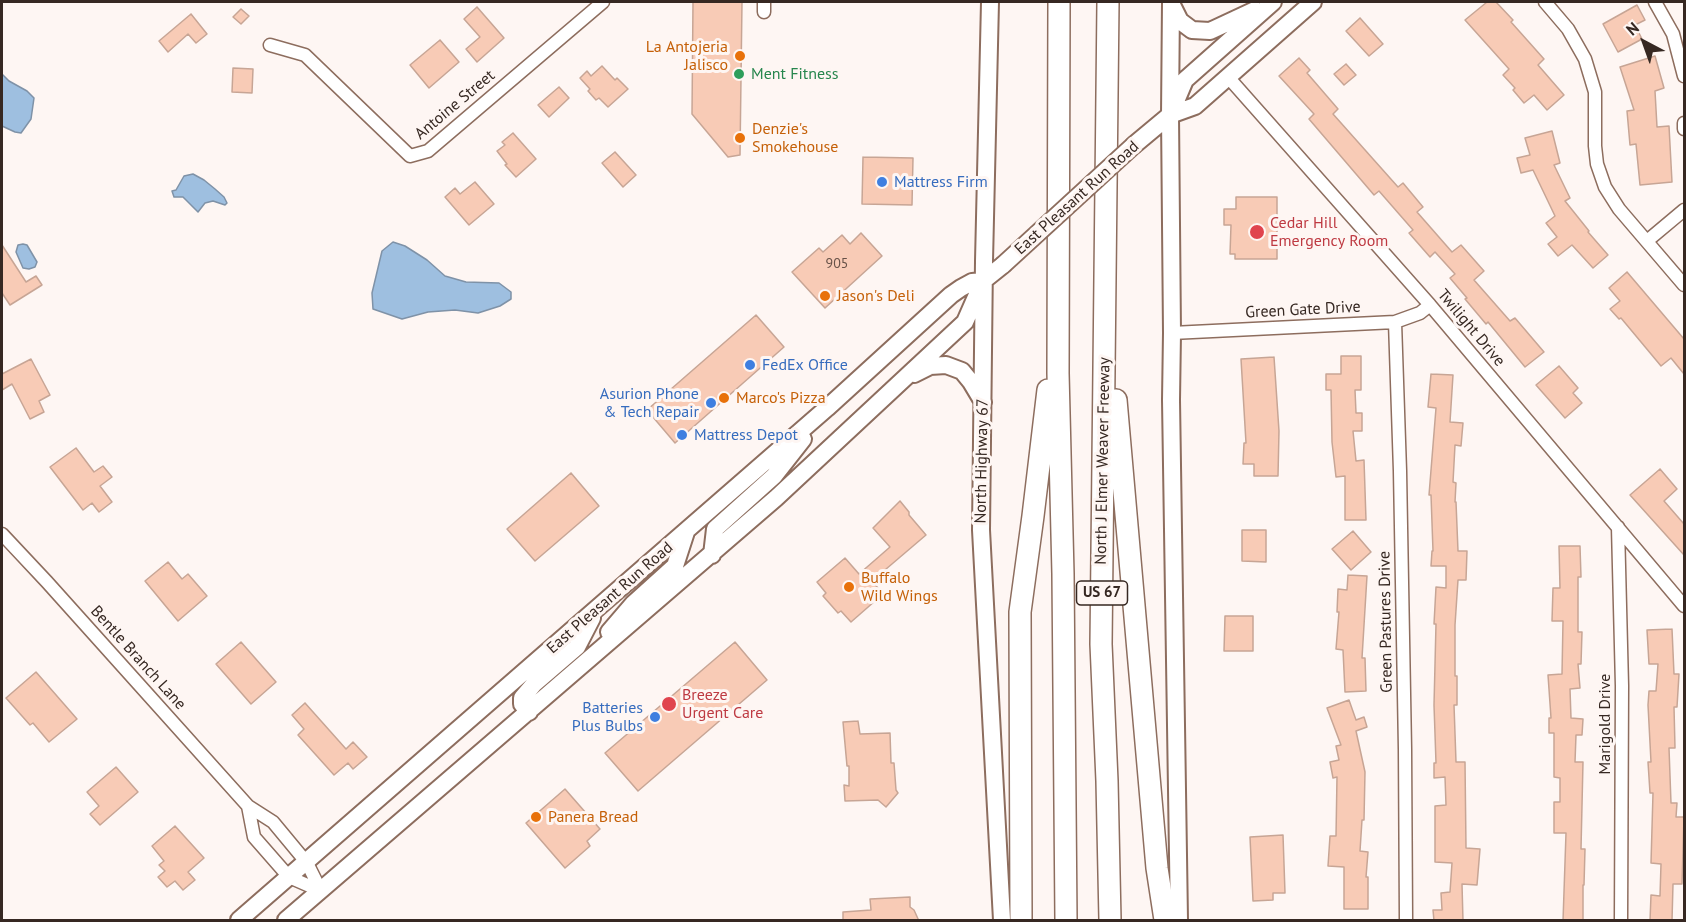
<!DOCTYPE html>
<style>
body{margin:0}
#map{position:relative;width:1686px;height:922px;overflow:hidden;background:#fef6f3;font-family:"PT Sans",sans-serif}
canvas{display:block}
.frame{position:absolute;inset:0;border:3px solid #362822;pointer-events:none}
.north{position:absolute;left:1614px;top:12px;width:60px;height:60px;-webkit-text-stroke:4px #fef6f3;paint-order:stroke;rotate:319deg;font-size:16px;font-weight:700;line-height:24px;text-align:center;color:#362822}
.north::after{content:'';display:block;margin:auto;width:21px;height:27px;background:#362822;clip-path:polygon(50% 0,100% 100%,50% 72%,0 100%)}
</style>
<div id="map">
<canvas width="1686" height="922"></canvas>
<div class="frame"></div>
<div class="north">N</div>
</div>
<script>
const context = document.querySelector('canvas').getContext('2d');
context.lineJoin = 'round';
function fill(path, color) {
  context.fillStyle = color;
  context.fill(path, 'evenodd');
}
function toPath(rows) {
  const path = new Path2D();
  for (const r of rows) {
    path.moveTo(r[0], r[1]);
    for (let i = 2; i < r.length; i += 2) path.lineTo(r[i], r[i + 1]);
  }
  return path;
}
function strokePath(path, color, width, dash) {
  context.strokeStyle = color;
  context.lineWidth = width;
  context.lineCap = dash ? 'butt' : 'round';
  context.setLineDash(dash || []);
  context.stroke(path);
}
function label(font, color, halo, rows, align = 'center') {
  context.font = font + ' "PT Sans",sans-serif';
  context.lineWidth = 6;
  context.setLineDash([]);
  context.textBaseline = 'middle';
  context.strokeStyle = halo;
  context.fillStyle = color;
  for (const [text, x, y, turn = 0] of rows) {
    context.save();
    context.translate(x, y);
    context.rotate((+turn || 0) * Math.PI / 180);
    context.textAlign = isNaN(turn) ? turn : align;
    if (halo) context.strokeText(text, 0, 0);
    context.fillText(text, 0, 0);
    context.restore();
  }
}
const water = toPath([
 [2,74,9,81,27,91,34,98,31,119,21,133,15,132,2,126,2,74],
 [193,174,204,180,215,189,224,197,227,203,225,205,213,201,205,203,198,212,183,197,174,197,172,191,176,190,184,176,193,174],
 [393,242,405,246,427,260,445,276,466,282,499,283,511,292,511,299,500,306,478,313,455,310,428,312,402,319,373,309,372,293,382,251,393,242],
 [23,244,27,245,37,262,35,267,29,269,23,268,16,252,18,245,23,244]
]);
fill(water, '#9ebfe0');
strokePath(water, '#7f92a7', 1.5);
const building = toPath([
 [693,2,742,2,740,155,728,157,692,114,693,2],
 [1487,2,1496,2,1513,20,1511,22,1544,59,1538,65,1564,95,1547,110,1534,95,1524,103,1513,90,1515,88,1503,75,1509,69,1465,20,1487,2],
 [1637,5,1645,20,1635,25,1642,39,1618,52,1603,24,1637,5],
 [477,7,504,38,477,62,466,49,480,37,464,19,477,7],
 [241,9,249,16,241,24,233,17,241,9],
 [191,14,207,34,196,43,188,34,168,52,159,41,191,14],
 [1360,18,1383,44,1369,56,1346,31,1360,18],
 [440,40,459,62,429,88,410,65,440,40],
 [1655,56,1664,88,1655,91,1657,127,1669,126,1672,182,1640,185,1636,144,1630,145,1627,111,1634,110,1620,67,1655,56],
 [1299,58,1310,70,1307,73,1338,109,1333,114,1398,187,1403,183,1423,207,1417,212,1452,252,1461,245,1484,271,1474,280,1510,321,1515,318,1544,352,1525,367,1488,322,1486,324,1465,299,1467,298,1450,278,1455,274,1435,252,1430,257,1409,233,1413,230,1379,191,1374,195,1309,119,1314,114,1279,76,1299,58],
 [1346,64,1356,75,1344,85,1334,74,1346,64],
 [602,66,615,80,617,78,628,89,608,107,599,98,596,100,588,91,590,89,580,78,587,71,591,76,602,66],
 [233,68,253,69,252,93,232,92,233,68],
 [559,87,569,98,549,117,538,105,559,87],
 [1552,131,1560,163,1554,165,1570,198,1565,201,1589,231,1588,232,1608,255,1593,268,1572,245,1558,256,1548,244,1557,237,1546,223,1555,216,1533,170,1521,173,1517,158,1530,155,1525,138,1552,131],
 [513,133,536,159,516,177,505,165,507,164,497,151,505,145,502,142,513,133],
 [615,152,636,175,623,187,602,163,615,152],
 [863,157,913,158,912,205,862,204,863,157],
 [475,182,494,204,469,225,445,197,455,188,460,194,475,182],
 [1236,197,1277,197,1277,259,1235,259,1235,254,1230,254,1231,225,1224,225,1224,209,1236,209,1236,197],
 [861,233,882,256,825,308,792,272,819,248,823,252,842,235,850,244,861,233],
 [2,245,26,282,36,276,42,285,10,305,2,293,2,245],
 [1627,272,1684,339,1684,374,1671,358,1661,366,1621,318,1619,319,1610,309,1620,301,1609,288,1627,272],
 [756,315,784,347,675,443,647,410,756,315],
 [1341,356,1361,356,1361,390,1355,390,1356,413,1362,413,1362,431,1353,431,1356,461,1364,460,1366,520,1345,520,1345,476,1336,477,1332,442,1331,390,1326,390,1326,374,1341,374,1341,356],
 [1274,357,1279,431,1278,476,1254,476,1254,464,1243,464,1244,443,1246,443,1241,359,1274,357],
 [31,359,50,395,39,401,44,412,30,419,12,384,2,390,2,374,31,359],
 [1559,366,1578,388,1573,393,1582,403,1565,418,1536,385,1559,366],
 [1431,374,1453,375,1450,422,1463,423,1461,446,1455,445,1453,482,1456,483,1455,502,1456,502,1458,551,1467,551,1466,580,1458,580,1455,625,1455,676,1457,676,1457,705,1454,705,1456,762,1465,762,1466,848,1480,849,1477,885,1462,884,1463,921,1434,921,1433,910,1442,910,1441,893,1450,892,1452,863,1435,862,1435,806,1446,805,1445,777,1434,778,1434,763,1436,763,1434,705,1436,624,1434,624,1436,587,1446,588,1446,566,1431,566,1432,551,1433,551,1431,495,1429,495,1436,408,1428,407,1431,374],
 [76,448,94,472,103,466,112,477,100,486,112,502,99,512,92,503,83,510,50,467,76,448],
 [1660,469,1677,489,1664,501,1684,524,1684,555,1630,495,1660,469],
 [571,473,599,506,535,561,507,529,571,473],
 [900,501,909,512,909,515,926,535,872,581,883,594,851,622,841,611,838,613,823,596,826,593,817,582,845,558,859,574,890,547,873,528,900,501],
 [1242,530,1266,530,1266,562,1242,561,1242,530],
 [1353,531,1371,552,1351,570,1332,549,1353,531],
 [1559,546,1580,546,1581,577,1578,577,1578,632,1582,632,1581,664,1578,664,1580,688,1570,689,1571,718,1583,719,1582,735,1576,735,1575,762,1583,762,1581,849,1585,849,1584,885,1583,885,1583,921,1563,921,1566,833,1554,833,1554,802,1560,802,1560,778,1554,777,1554,733,1549,733,1549,718,1551,718,1548,675,1562,674,1563,621,1552,621,1553,588,1560,588,1559,546],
 [168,562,182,579,188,574,207,596,178,621,145,581,168,562],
 [1348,575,1367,576,1362,658,1365,658,1366,691,1345,692,1343,650,1336,649,1339,612,1337,612,1338,589,1347,590,1348,575],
 [1225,616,1253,616,1253,651,1224,651,1225,616],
 [1672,629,1674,674,1679,674,1677,707,1674,707,1675,748,1669,748,1671,803,1677,803,1676,817,1684,817,1682,884,1673,884,1672,921,1650,921,1651,895,1660,896,1661,864,1651,863,1653,793,1650,793,1648,762,1651,762,1648,705,1649,691,1656,691,1658,664,1649,664,1647,630,1672,629],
 [241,642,276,682,251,704,216,664,241,642],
 [735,642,767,680,638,791,605,753,735,642],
 [36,672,77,719,49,742,33,723,30,725,6,698,36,672],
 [1349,700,1356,720,1364,717,1367,727,1356,731,1365,772,1364,820,1362,820,1360,851,1368,852,1366,877,1368,877,1368,909,1344,909,1344,867,1328,866,1330,836,1336,836,1337,777,1333,778,1330,762,1339,760,1336,746,1341,745,1327,708,1349,700],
 [305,703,346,749,353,742,367,757,353,769,348,763,334,775,298,735,304,729,292,715,305,703],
 [858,721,860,734,890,733,891,763,894,763,896,790,898,793,886,807,878,800,845,801,844,785,849,786,849,766,847,766,843,722,858,721],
 [116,767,138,792,100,825,90,814,99,806,87,792,116,767],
 [565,789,600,829,587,841,590,846,565,868,526,823,565,789],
 [175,826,204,858,188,872,195,880,183,890,175,881,167,887,158,877,165,871,159,865,164,861,152,846,175,826],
 [1283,835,1285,893,1273,893,1273,900,1253,901,1250,837,1283,835],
 [910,897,910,907,914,910,919,921,843,921,843,912,871,910,870,899,910,897]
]);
fill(building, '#f8cbb6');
strokePath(building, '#c7a595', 1.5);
const street = toPath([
 [1545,2,1568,29,1585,59,1595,92,1595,146,1597,164,1605,187,1619,209,1684,285],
 [1655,2,1673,34,1684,76],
 [764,12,764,2],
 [270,45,305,55,410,156,428,151,603,2],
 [1228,77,1430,305,1684,606],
 [1684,123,1684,129],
 [1647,241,1684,210],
 [1395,322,1400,471,1405,749,1406,920],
 [1172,333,1395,322,1420,313,1430,305],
 [1618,527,1622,686,1621,920],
 [2,534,47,582,248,806,273,822,307,863,321,891],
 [248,806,254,837,289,877,321,891]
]);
const secondary = toPath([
 [990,2,984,261,981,530,1002,920],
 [1171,2,1170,115,1172,333,1171,400,1179,920],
 [1172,5,1180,21,1192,30,1210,31,1255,10],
 [1174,106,1185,80,1273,2],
 [1134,145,1170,115,1195,106,1313,2],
 [914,374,930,366,946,365,962,371,971,382,983,402],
 [712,555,715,529,774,476,803,439],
 [609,632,633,604,675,566,686,532],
 [529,712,522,704,522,698,534,684,577,647,592,618],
 [239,920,827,408,951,295,961,288,972,282,983,281],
 [286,920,776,498,965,322,983,281,1003,265]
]);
const highway = toPath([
 [1059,2,1058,373,1063,574,1066,920],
 [1108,2,1101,644,1107,781,1110,920],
 [1116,400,1157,868,1165,920],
 [1021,920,1020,612,1033,516,1048,390]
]);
strokePath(street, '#8d6d5e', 15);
strokePath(secondary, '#8d6d5e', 20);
strokePath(highway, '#8d6d5e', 24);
strokePath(street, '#fff', 12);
strokePath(secondary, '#fff', 16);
strokePath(highway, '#fff', 21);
const secondaryBridge = toPath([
 [1003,265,1134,145]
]);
strokePath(secondaryBridge, '#8d6d5e', 20, []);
strokePath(secondaryBridge, '#fff', 16);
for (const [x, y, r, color] of [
 [740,56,6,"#e8710a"],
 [739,74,6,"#2e9e5b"],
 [740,138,6,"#e8710a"],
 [882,182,6,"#3f7fe0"],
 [1257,232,8,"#e0444e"],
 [825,296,6,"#e8710a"],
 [750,365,6,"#3f7fe0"],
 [724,398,6,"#e8710a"],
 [711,403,6,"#3f7fe0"],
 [682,435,6,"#3f7fe0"],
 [849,587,6,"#e8710a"],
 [669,704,8,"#e0444e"],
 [655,717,6,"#3f7fe0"],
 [536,817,6,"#e8710a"]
]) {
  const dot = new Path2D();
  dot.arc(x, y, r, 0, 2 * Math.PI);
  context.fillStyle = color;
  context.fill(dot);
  strokePath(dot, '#fef6f3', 2);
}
label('14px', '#665147', null, [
 ["905",837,264]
]);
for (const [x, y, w] of [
 [1102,593,51]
]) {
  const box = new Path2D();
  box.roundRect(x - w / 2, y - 12, w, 24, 4.5);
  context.fillStyle = '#fef6f3';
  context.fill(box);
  strokePath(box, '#362822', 1.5);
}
label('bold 15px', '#362822', null, [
 ["US 67",1102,593]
]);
label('16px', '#c56008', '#fef6f3', [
 ["La Antojeria",728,47,"right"],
 ["Jalisco",728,65,"right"],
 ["Denzie's",752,129],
 ["Smokehouse",752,147],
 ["Jason's Deli",837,296],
 ["Marco's Pizza",736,398],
 ["Buffalo",861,578],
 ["Wild Wings",861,596],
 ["Panera Bread",548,817]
], 'left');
label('16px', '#27864d', '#fef6f3', [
 ["Ment Fitness",751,74]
], 'left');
label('16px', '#362822', '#fef6f3', [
 ["Antoine Street",455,105,-40],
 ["East Pleasant Run Road",1077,198,-42],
 ["Green Gate Drive",1303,310,-3],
 ["Twilight Drive",1471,328,50],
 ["North Highway 67",982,461,-89],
 ["North J Elmer Weaver Freeway",1103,461,-89],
 ["East Pleasant Run Road",610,598,-41],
 ["Green Pastures Drive",1386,622,-91],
 ["Bentle Branch Lane",138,658,48],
 ["Marigold Drive",1605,724,-90]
]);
label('16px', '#366cbe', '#fef6f3', [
 ["Mattress Firm",894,182],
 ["FedEx Office",762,365],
 ["Asurion Phone",699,394,"right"],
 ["& Tech Repair",699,412,"right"],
 ["Mattress Depot",694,435],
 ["Batteries",643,708,"right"],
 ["Plus Bulbs",643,726,"right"]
], 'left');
label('16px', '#be3a42', '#fef6f3', [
 ["Cedar Hill",1270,223],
 ["Emergency Room",1270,241],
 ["Breeze",682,695],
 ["Urgent Care",682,713]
], 'left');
</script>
